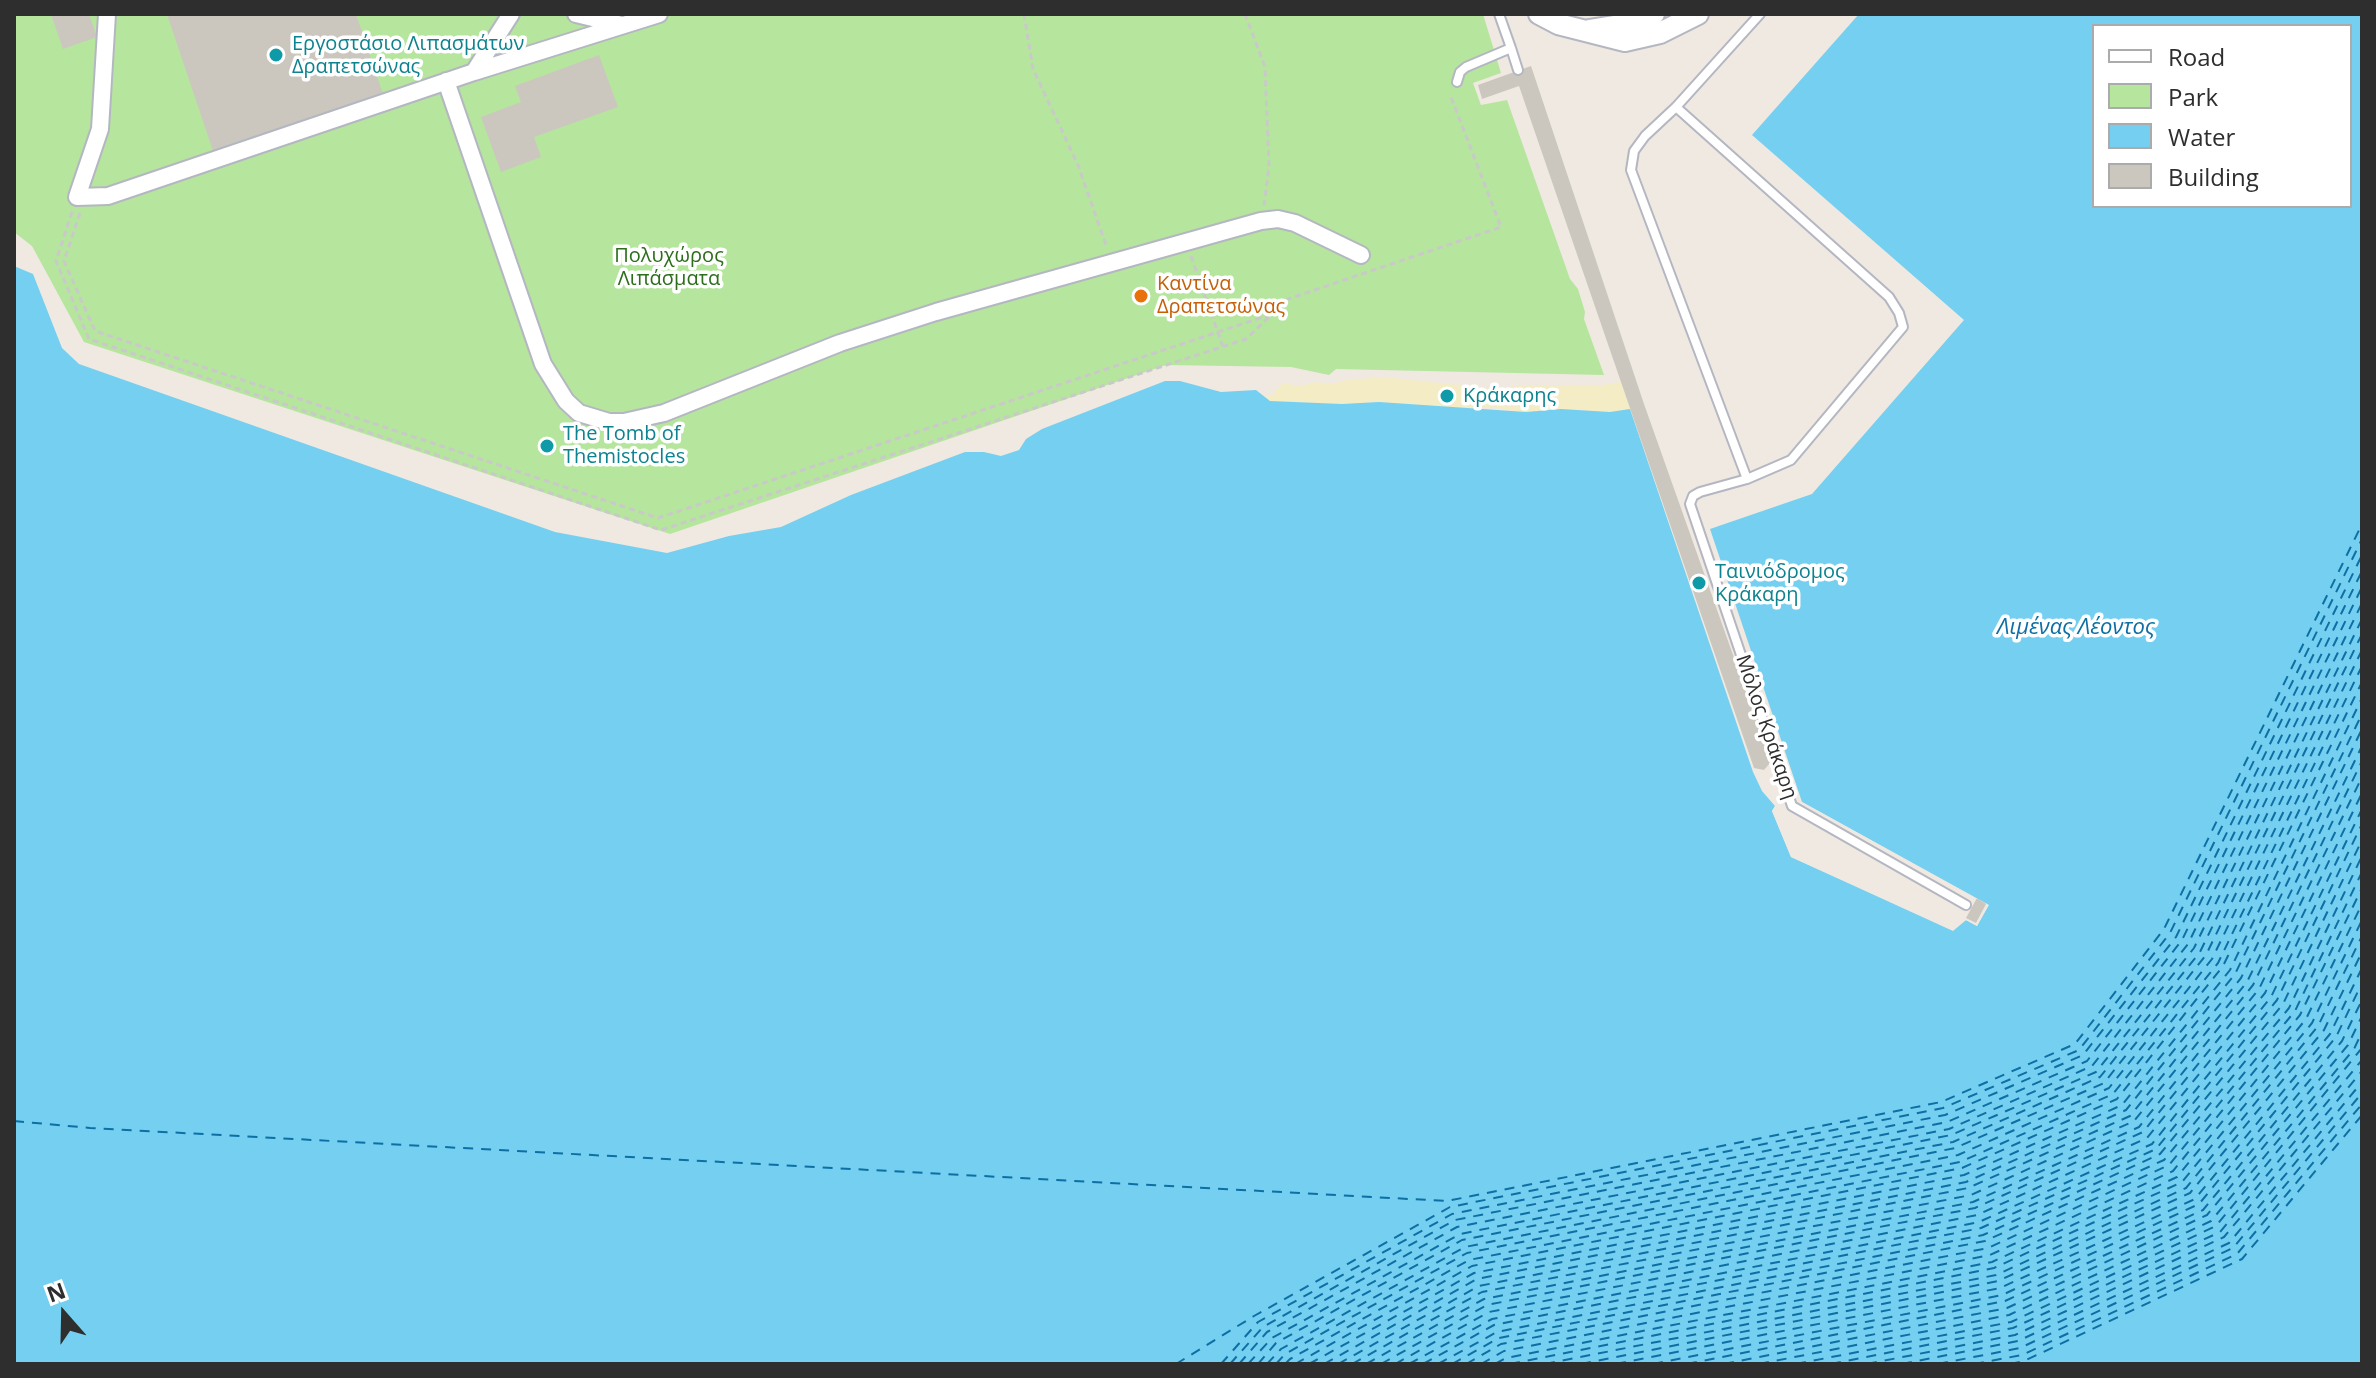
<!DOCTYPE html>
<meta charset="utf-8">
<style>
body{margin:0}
#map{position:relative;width:2376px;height:1378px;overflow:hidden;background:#efe9e1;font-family:"Open Sans",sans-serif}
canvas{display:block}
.frame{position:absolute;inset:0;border:16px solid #2e2e2e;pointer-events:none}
.legend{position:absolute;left:2092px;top:24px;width:260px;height:184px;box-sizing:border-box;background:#fff;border:2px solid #ababab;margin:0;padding:10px 14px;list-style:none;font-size:24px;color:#2e2e2e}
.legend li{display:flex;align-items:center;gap:16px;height:40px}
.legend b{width:40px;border:2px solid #ababab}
.north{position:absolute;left:24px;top:1274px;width:80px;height:80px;-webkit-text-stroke:6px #fff;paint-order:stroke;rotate:340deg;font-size:22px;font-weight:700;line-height:32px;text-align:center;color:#2e2e2e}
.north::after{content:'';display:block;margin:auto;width:28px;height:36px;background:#2e2e2e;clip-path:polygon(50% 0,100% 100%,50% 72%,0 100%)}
</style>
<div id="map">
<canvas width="2376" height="1378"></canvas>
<div class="frame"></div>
<ul class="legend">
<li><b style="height:10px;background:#fff"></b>Road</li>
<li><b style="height:22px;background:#b6e59e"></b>Park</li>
<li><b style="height:22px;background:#75cff0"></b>Water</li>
<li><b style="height:22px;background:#cbc7bf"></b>Building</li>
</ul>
<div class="north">N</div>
</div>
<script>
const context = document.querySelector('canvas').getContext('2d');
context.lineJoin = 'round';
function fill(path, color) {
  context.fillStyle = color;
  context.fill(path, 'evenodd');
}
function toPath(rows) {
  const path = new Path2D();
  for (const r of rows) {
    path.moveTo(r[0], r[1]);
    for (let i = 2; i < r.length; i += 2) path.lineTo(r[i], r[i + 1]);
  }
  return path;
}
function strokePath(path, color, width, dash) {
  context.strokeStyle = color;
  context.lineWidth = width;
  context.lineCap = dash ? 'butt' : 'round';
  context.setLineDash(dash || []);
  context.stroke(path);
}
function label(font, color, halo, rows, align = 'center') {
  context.font = font + ' "Open Sans",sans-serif';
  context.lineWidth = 7;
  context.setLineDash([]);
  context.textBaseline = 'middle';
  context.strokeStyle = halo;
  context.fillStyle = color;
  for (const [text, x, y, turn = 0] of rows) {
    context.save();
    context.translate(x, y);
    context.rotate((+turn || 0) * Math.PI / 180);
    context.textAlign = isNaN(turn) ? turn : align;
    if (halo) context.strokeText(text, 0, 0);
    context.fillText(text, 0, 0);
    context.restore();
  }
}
fill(toPath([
 [14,14,1483,14,1501,73,1473,83,1481,105,1507,100,1570,279,1578,289,1585,312,1584,319,1604,375,1336,369,1329,375,1291,367,1166,365,670,534,84,342,32,246,14,232]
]), '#b6e59e');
fill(toPath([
 [1383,377,1496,389,1525,385,1596,386,1621,382,1630,409,1610,412,1561,409,1526,412,1495,408,1443,408,1379,402,1342,404,1270,401,1264,397,1272,395,1283,383,1300,386,1316,382,1331,384,1347,380]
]), '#f3ecc5');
fill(toPath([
 [1859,14,2362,14,2362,1364,14,1364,14,266,33,274,62,348,79,364,555,532,667,553,729,536,781,527,851,495,965,452,984,452,1001,456,1019,450,1026,439,1042,429,1165,381,1180,381,1221,392,1256,390,1270,401,1342,404,1379,402,1526,412,1561,409,1610,412,1630,409,1753,772,1762,791,1775,806,1772,811,1791,857,1953,930,1966,920,1977,926,1988,905,1802,802,1710,529,1812,494,1964,320,1752,135],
 [2094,26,2350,26,2350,206,2094,206]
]), '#75cff0');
fill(toPath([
 [1802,802,1989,905,1977,926,1966,920,1953,931,1791,857,1772,811,1775,806,1778,808,1776,811,1794,854,1952,926,1983,906,1965,896,1961,896,1800,806]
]), '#efe9e1');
strokePath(toPath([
 [14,1121,90,1128,1447,1201,1941,1102,2075,1044,2164,929,2362,524],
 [1176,1364,1254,1316,1450,1207,1943,1108,2079,1050,2170,933,2362,539],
 [1221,1364,1258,1322,1452,1214,1945,1115,2083,1055,2176,937,2362,555],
 [1230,1364,1263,1327,1455,1220,1947,1122,2087,1061,2182,940,2362,571],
 [1239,1364,1267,1332,1457,1227,1949,1129,2092,1066,2188,944,2362,587],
 [1248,1364,1272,1338,1460,1234,1951,1135,2096,1072,2194,948,2362,603],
 [1258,1364,1276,1343,1462,1240,1953,1142,2100,1077,2200,952,2362,619],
 [1267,1364,1281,1349,1465,1247,1955,1148,2104,1083,2206,955,2362,634],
 [1276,1364,1285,1354,1467,1253,1958,1155,2109,1088,2212,959,2362,650],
 [1285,1364,1290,1359,1469,1260,1960,1162,2113,1094,2218,963,2362,666],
 [1295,1364,1472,1266,1962,1168,2117,1099,2223,966,2362,682],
 [1309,1364,1474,1273,1964,1175,2122,1105,2230,970,2362,698],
 [1324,1364,1477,1279,1966,1182,2126,1110,2235,974,2362,714],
 [1338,1364,1479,1286,1968,1188,2130,1116,2241,978,2362,729],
 [1352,1364,1482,1292,1971,1195,2134,1121,2247,982,2362,746],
 [1366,1364,1484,1299,1973,1202,2139,1127,2253,985,2362,761],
 [1381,1364,1487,1305,1975,1208,2143,1132,2259,989,2362,777],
 [1395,1364,1489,1312,1977,1215,2147,1138,2265,993,2362,793],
 [1409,1364,1492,1319,1979,1222,2152,1144,2271,997,2362,809],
 [1423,1364,1494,1325,1981,1228,2156,1149,2277,1000,2362,824],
 [1438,1364,1497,1332,1983,1235,2160,1154,2283,1004,2362,840],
 [1452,1364,1499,1338,1985,1241,2164,1160,2289,1008,2362,856],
 [1466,1364,1501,1344,1988,1248,2169,1165,2295,1011,2362,872],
 [1481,1364,1504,1351,1990,1255,2173,1171,2300,1015,2362,888],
 [1495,1364,1506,1358,1992,1262,2177,1177,2306,1019,2362,904],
 [1510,1364,1994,1268,2182,1182,2312,1023,2362,920],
 [1545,1364,1996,1275,2186,1188,2318,1026,2362,936],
 [1581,1364,1998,1281,2190,1193,2324,1030,2362,952],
 [1616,1364,2000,1288,2195,1199,2330,1034,2362,968],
 [1653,1364,2002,1295,2199,1204,2336,1037,2362,983],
 [1687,1364,2005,1301,2203,1210,2342,1041,2362,1000],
 [1724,1364,2007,1308,2207,1215,2348,1045,2362,1016],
 [1759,1364,2009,1315,2211,1221,2354,1049,2362,1032],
 [1796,1364,2011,1322,2216,1226,2362,1048],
 [1831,1364,2013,1328,2220,1232,2362,1060],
 [1867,1364,2015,1335,2224,1237,2362,1071],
 [1902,1364,2018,1341,2229,1243,2362,1082],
 [1938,1364,2020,1348,2233,1248,2362,1093],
 [1974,1364,2022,1355,2237,1254,2362,1104],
 [2010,1364,2024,1361,2242,1259,2362,1115]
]), '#0d6fa3', 2, [10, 8]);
fill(toPath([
 [51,14,89,14,97,37,63,49],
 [167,14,356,14,384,97,214,154],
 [599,55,618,107,534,137,541,157,501,172,481,117,521,102,515,86],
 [1531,66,1644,404,1771,762,1764,770,1754,768,1519,86,1482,99,1478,85],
 [1977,898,1986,904,1976,923,1966,918]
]), '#cbc7bf');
const service = toPath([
 [1511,48,1518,70],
 [1457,82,1460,72,1466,67,1511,48,1499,14],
 [1676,107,1889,297,1899,313,1903,327,1791,460,1747,479,1700,492,1693,496,1690,504,1792,806,1966,905],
 [1747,479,1631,170,1634,151,1645,136,1676,107,1760,14]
]);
const minor = toPath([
 [107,14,100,129,77,197,108,196,474,72,659,14],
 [576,14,622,25],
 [474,72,511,14],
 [446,81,543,364,566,401,579,413,609,422,624,422,664,413,840,343,936,312,1261,221,1278,219,1295,223,1361,255]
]);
const tertiary = toPath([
 [1539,14,1558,24,1625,41,1660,33,1698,14],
 [1589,30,1626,24,1654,14]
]);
strokePath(service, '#b4b7c1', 12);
strokePath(minor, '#b4b7c1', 20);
strokePath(tertiary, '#b4b7c1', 24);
strokePath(toPath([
 [1024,14,1033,69,1078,165,1107,248],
 [1245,14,1265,67,1269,166,1264,205],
 [72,212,56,261,89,339,661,530,1246,339,1288,299,1501,227,1451,97],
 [80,213,64,261,95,331,658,518,1269,315],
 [1191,256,1223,347]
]), '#c9c9c9', 3, [6, 4]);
strokePath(service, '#fff', 8);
strokePath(minor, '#fff', 16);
strokePath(tertiary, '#fff', 20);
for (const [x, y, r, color] of [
 [276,55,8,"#0f9aa8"],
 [1141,296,8,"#e8710a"],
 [1447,396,8,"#0f9aa8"],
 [547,446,8,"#0f9aa8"],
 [1699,583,8,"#0f9aa8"]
]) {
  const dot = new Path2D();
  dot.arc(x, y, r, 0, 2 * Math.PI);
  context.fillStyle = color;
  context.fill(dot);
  strokePath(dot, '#fff', 3);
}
label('20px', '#0d838f', '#fff', [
 ["Εργοστάσιο Λιπασμάτων",292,44],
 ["Δραπετσώνας",292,67],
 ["Κράκαρης",1463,396],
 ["The Tomb of",563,434],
 ["Themistocles",563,457],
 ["Ταινιόδρομος",1715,572],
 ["Κράκαρη",1715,595]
], 'left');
label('20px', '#2c6e1b', '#fff', [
 ["Πολυχώρος",669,256],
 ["Λιπάσματα",669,279]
]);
label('20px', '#c56008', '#fff', [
 ["Καντίνα",1157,284],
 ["Δραπετσώνας",1157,307]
], 'left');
label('20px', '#2e2e2e', '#fff', [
 ["Μόλος Κράκαρη",1766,727,71]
]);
label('italic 22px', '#0d6fa3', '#fff', [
 ["Λιμένας Λέοντος",2076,628]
]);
</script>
